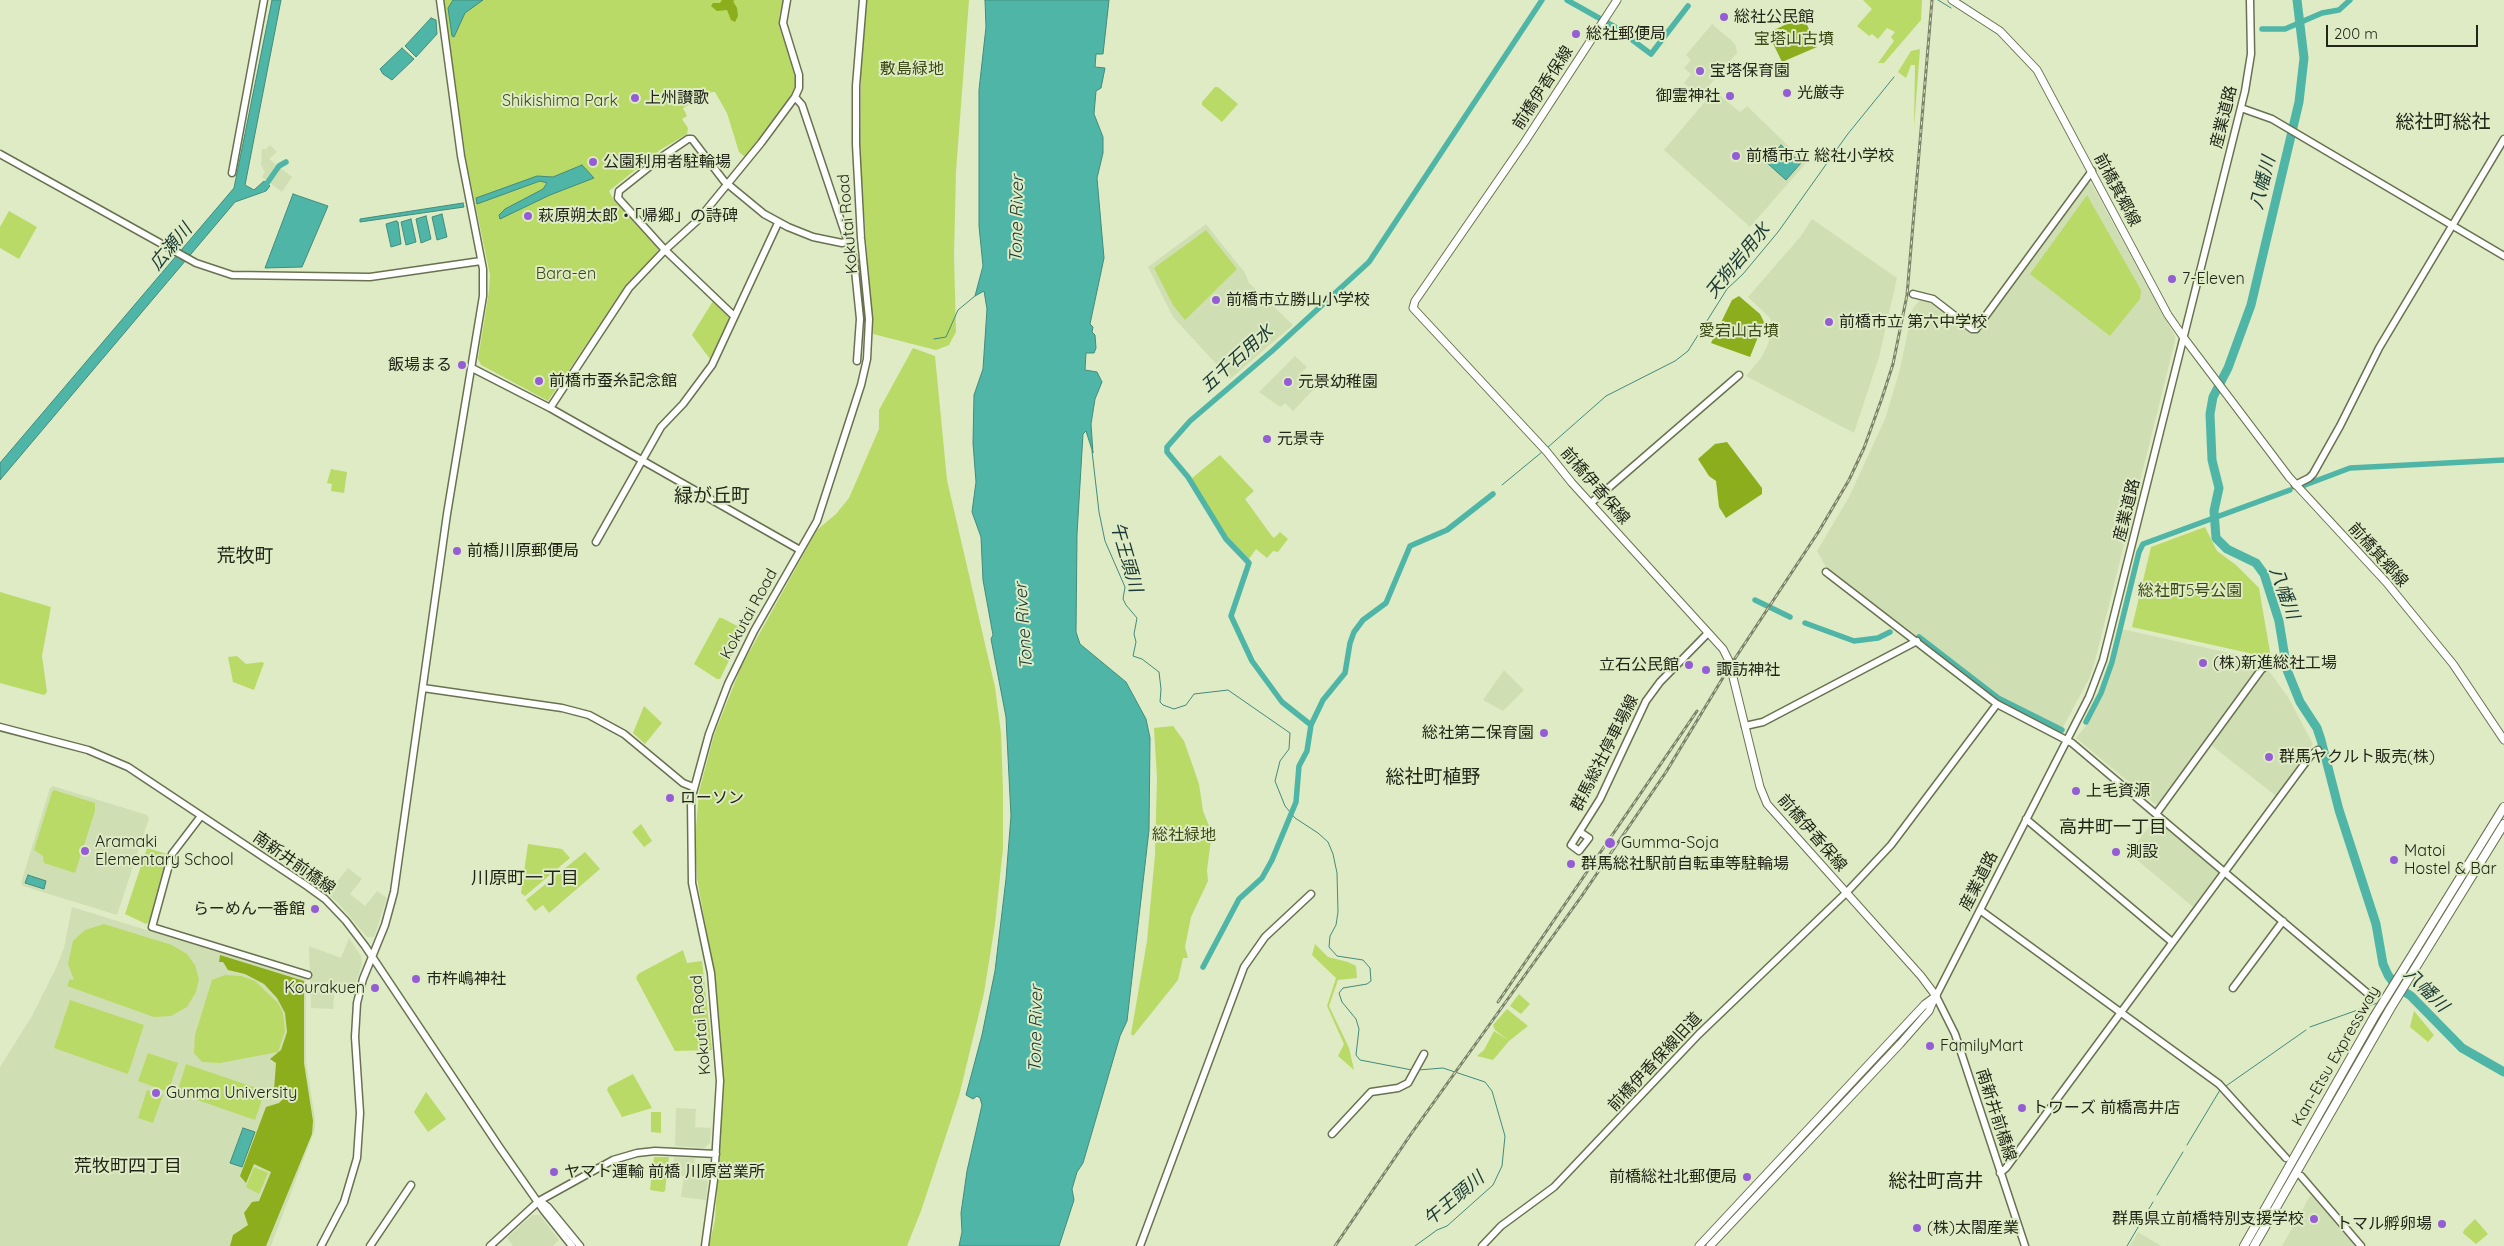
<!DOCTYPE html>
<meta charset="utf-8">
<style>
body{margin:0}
#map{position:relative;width:2504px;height:1246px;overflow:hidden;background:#deebc5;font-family:Quicksand,sans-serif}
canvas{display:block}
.scale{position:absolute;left:2326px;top:25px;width:152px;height:22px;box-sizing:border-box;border:2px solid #222618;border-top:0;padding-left:6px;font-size:15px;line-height:18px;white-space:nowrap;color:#222618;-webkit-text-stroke:4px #deebc5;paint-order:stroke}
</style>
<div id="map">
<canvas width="2504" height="1246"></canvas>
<div class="scale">200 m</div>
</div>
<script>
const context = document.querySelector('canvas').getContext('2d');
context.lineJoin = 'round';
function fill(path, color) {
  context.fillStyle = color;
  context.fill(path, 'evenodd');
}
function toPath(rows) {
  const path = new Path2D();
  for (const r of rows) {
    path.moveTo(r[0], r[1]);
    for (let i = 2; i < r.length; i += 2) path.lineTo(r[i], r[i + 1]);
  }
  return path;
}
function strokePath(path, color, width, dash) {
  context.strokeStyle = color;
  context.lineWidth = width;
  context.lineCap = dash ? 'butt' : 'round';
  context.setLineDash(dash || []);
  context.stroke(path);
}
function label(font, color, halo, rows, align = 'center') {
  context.font = font + ' Quicksand,"Noto Sans JP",sans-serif';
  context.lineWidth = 4;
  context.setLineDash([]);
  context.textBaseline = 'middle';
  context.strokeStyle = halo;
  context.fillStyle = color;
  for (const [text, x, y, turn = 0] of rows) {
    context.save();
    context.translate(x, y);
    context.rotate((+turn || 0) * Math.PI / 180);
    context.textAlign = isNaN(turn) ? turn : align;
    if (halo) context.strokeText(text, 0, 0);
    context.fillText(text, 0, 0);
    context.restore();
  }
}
fill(toPath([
 [1712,24,1732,41,1736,46,1737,53,1700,96,1684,83,1691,74,1684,68,1691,60,1686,55],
 [1714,91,1740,112,1747,106,1806,163,1750,227,1664,150],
 [270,145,277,152,269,159,292,177,282,192,262,177,265,172,261,165,262,149,266,149],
 [2091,183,2175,336,2175,341,2096,657,2090,677,2062,729,2000,698,1827,569,1817,551,1849,497,1885,419,1899,373,1913,308,1921,299,1931,301,1971,333,1978,333,2087,184],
 [1812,219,1897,278,1879,357,1854,433,1746,376,1761,358,1768,344,1772,327,1770,318,1748,297,1801,236],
 [1206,224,1245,273,1249,283,1293,325,1230,379,1173,317,1148,267],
 [1295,356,1307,367,1299,375,1314,389,1293,411,1285,403,1280,407,1259,392],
 [2122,629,2260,660,2261,663,2158,804,2155,804,2076,738,2088,723,2101,696,2112,670],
 [1504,670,1524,690,1503,711,1483,700],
 [2265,670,2269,671,2288,697,2313,744,2276,796,2211,745],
 [53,786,147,815,149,818,117,915,23,886,21,883,50,788],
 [2158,819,2218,869,2218,873,2193,907,2129,853,2154,820],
 [313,865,336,883,348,868,362,879,350,894,365,906,377,891,387,898,374,937,367,937,338,903,312,881],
 [72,907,306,979,306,1062,315,1119,315,1129,271,1246,0,1246,0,1067,32,1016,56,968,64,948],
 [349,938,361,956,362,964,352,994,335,987,333,1009,311,1008,309,946,341,958],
 [676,1108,696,1109,695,1127,711,1128,710,1143,704,1148,675,1146],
 [674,1157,695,1158,693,1177,708,1180,706,1200,681,1197,684,1176,672,1175],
 [2310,1196,2312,1196,2355,1246,2282,1246],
 [532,1215,540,1215,559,1240,553,1246,513,1246,507,1238],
 [2138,1232,2161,1246,2130,1246]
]), '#d0dfb3');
fill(toPath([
 [444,0,783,0,779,17,781,30,796,77,796,84,789,100,745,157,739,152,727,113,715,92,712,92,683,108,687,116,682,119,688,128,687,134,660,150,609,191,613,199,658,248,658,251,626,286,548,401,481,365,478,359,489,291,490,275,466,159],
 [867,0,969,0,956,171,954,255,956,332,949,345,936,350,873,334,860,158,861,70],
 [1863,0,1922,0,1921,20,1884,63,1878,63,1894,41,1891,37,1895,32,1887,28,1878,39,1872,34,1869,36,1857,26,1872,9],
 [1920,49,1914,128,1915,65,1911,65,1906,78,1898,72,1911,51],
 [1215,87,1218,87,1238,104,1222,122,1202,105,1202,102],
 [2087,195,2141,290,2140,299,2110,336,2030,274],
 [9,211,37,227,19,259,0,248,0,227],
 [1206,230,1237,269,1185,320,1173,305,1154,268],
 [713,301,731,319,713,358,710,359,692,335],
 [913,348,935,356,947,480,995,687,1001,733,1003,791,1003,848,995,924,984,993,959,1096,921,1211,907,1246,709,1246,715,1220,724,1079,713,969,697,878,695,840,699,792,714,735,741,667,817,530,836,514,849,498,879,429,879,410],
 [1220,455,1254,491,1245,499,1271,535,1274,538,1280,532,1288,539,1278,552,1273,551,1267,558,1256,549,1249,559,1231,543,1195,488,1191,479],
 [331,469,347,472,344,493,331,491,332,484,327,483],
 [2205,527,2217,551,2236,565,2259,588,2271,658,2132,627,2151,547],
 [0,592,51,607,42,656,47,692,44,695,0,683],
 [719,618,722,618,743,629,743,632,720,679,717,679,694,664],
 [237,656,246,664,262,662,264,663,254,690,233,682,228,657],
 [644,706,662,723,645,744,633,733],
 [1173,726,1184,741,1191,761,1199,784,1203,811,1212,833,1207,870,1208,881,1191,917,1185,947,1188,958,1183,958,1178,980,1133,1036,1131,1034,1147,941,1155,855,1157,778,1154,728],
 [54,790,95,803,95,811,75,873,44,863,43,856,34,850,52,792],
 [641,824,652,841,644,847,632,832],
 [528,844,562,849,570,858,525,896,521,893],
 [147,848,167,854,169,856,149,922,146,924,125,914],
 [585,852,600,869,549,913,543,905,535,911,526,900],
 [104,924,172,945,187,954,195,965,199,979,196,992,187,1007,171,1016,154,1017,67,986,70,979,74,980,68,964,73,941,85,930],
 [1315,944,1328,957,1348,962,1356,966,1357,978,1338,980,1329,1006,1349,1048,1354,1070,1338,1056,1344,1044,1327,1006,1336,978,1312,955],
 [683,950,687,963,702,961,712,1050,675,1051,636,978,638,974],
 [225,975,241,976,255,981,278,1003,283,1013,285,1031,278,1052,220,1063,202,1062,194,1053,195,1035,212,980],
 [1519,994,1530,1004,1521,1014,1510,1006],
 [70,1000,144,1025,128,1074,54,1048],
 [1507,1009,1528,1026,1509,1041,1493,1060,1477,1056,1484,1050,1494,1031,1508,1040,1495,1030,1493,1025],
 [2414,1011,2434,1035,2428,1042,2410,1027],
 [148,1053,178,1063,168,1092,138,1081],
 [186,1064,265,1091,255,1120,177,1093],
 [633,1074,652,1108,622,1117,607,1090,608,1087],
 [147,1090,163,1095,153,1123,138,1118],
 [426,1092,446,1119,428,1132,414,1112],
 [651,1112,661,1112,661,1133,651,1132],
 [654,1157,669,1157,665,1191,663,1192,650,1190],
 [254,1167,268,1173,259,1194,246,1187],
 [2475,1219,2488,1234,2476,1244,2463,1233,2464,1230]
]), '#b9da66');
fill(toPath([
 [722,0,735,0,733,1,737,8,738,16,735,22,731,20,727,10,717,11,711,6,713,3,720,3],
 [1803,16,1817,47,1782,62,1768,33],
 [1739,296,1760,314,1764,322,1750,357,1711,343,1732,300],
 [1727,442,1762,488,1762,494,1726,518,1719,507,1716,481,1709,476,1698,459,1715,444],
 [220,955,304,981,304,1063,313,1121,312,1134,266,1246,230,1246,233,1235,248,1225,244,1213,252,1202,259,1201,271,1172,254,1164,246,1183,240,1176,266,1107,279,1103,283,1099,284,1094,274,1090,276,1063,270,1059,281,1050,287,1032,285,1013,277,998,264,984,245,974,228,970,223,962,219,962]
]), '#8cae1d');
const water = toPath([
 [272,0,281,0,245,185,254,190,264,181,270,186,266,191,235,202,0,480,0,463,234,188,272,0],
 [453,0,483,0,465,13,454,37,452,36,448,8,453,0],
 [985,0,1109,0,1103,54,1096,54,1095,67,1105,68,1101,88,1096,91,1094,114,1103,137,1103,153,1097,178,1104,258,1090,324,1093,327,1092,332,1095,335,1096,348,1094,353,1086,353,1085,370,1097,372,1102,382,1095,399,1091,424,1093,453,1086,431,1083,434,1077,534,1076,632,1080,644,1126,682,1146,719,1150,738,1149,830,1127,1021,1120,1036,1083,1163,1077,1172,1072,1189,1074,1200,1059,1246,959,1246,962,1232,961,1213,967,1171,982,1105,980,1098,977,1096,973,1099,966,1095,982,1035,995,971,1006,879,1011,816,1006,717,991,639,993,635,983,580,981,537,972,512,976,482,973,443,974,395,983,369,987,309,984,291,975,296,983,266,979,226,979,90,986,27,985,0],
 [431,18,436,20,437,34,416,57,405,46,431,18],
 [402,48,414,59,392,80,383,74,380,69,402,48],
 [1781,145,1801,163,1786,180,1766,162,1781,145],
 [582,165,594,178,550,195,500,219,499,215,505,209,543,189,547,183,540,181,477,204,476,198,537,176,553,177,582,165],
 [293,194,328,206,302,267,265,268,293,194],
 [463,203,464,207,360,222,360,219,463,203],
 [442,214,447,237,437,240,432,217,442,214],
 [426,216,431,239,421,243,416,219,426,216],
 [411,219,416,242,406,245,401,222,411,219],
 [396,221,398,222,401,244,391,247,386,224,396,221],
 [28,875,46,881,44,889,25,883,28,875],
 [243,1128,255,1132,242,1167,230,1163,243,1128]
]);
fill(water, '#4fb6a7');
strokePath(water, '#428b7c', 1);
strokePath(toPath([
 [1938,0,1951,8],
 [934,339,946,337,958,310,975,296],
 [1547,448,1606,396,1675,361,1688,351,1727,289,1743,274,1778,232,1847,135,1894,77],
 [1092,451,1099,512,1105,541,1125,587,1123,599,1126,605,1137,618,1134,634,1136,642,1133,656,1142,659,1159,672,1161,689,1160,702,1163,705,1174,709,1186,705,1194,694,1228,690,1290,733,1289,749,1280,761,1275,781,1285,806,1295,818,1318,833,1328,842,1333,854,1337,873,1338,912,1336,925,1330,936,1329,947,1337,956,1363,960,1370,968,1371,981,1367,984,1343,988,1339,993,1342,1002,1356,1019,1359,1029,1356,1055,1360,1060,1412,1070],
 [1502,485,1542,452],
 [2310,1027,2380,1002],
 [2226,1086,2306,1030],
 [2187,1145,2220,1090],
 [2157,1195,2183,1152],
 [1415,1246,1437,1230,1447,1226,1493,1185,1502,1166,1505,1136,1492,1091,1485,1082,1443,1068,1418,1070],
 [2127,1246,2153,1202]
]), '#428b7c', 1);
strokePath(toPath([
 [1567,0,1615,27,1651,54,1688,6],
 [2262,29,2285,29,2322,13,2339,10,2350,0],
 [263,189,279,166,286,162],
 [2305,485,2350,468,2504,460],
 [1755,600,1790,617],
 [1805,623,1854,641,1878,638,1890,632],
 [1919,637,1998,698,2062,730],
 [2086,722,2101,693,2112,662,2139,552,2143,544,2290,490],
 [1311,725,1282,702,1252,661,1231,616,1249,563,1226,539,1188,477,1167,452,1167,447,1190,421,1272,351,1369,262,1542,0],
 [1203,967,1239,899,1262,878,1272,860,1296,802,1299,766,1307,751,1311,725,1323,700,1345,673,1350,643,1354,632,1363,620,1386,603,1410,546,1447,530,1493,494]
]), '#4fb6a7', 5.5);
strokePath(toPath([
 [2297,0,2304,58,2299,102,2251,305,2228,368,2213,397,2210,414,2212,460,2219,488,2214,511,2216,538,2227,549,2256,563,2264,574,2279,621,2287,670,2300,702,2317,728,2321,740,2339,810,2376,924,2383,964,2388,975,2396,986,2411,996,2462,1048,2504,1072]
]), '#4fb6a7', 9);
const secondary = toPath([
 [795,97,802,105,854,260,860,319,857,361],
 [2241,108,2272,119,2504,256],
 [0,154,196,263,232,275,370,277,481,261],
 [232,173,264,0],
 [1913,294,1933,299,1972,329,1976,329,2092,171],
 [734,316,665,250,618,198,619,191,663,156,688,139,692,139,724,181,764,214,788,227,813,237,842,243,849,241],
 [472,368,550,408,800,550],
 [550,408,629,288,665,250,698,220,761,143,795,97,799,88,799,75,783,23,787,0],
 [2295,485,2309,478,2313,474,2340,426,2379,348,2504,139],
 [1591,503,1739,375],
 [596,542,661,427,683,404,712,365,778,223],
 [1826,572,1997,704,2072,743,2372,997],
 [423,688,562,708,589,715,624,734,683,783,693,787],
 [1745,726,1763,722,1917,641],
 [0,727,88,750,128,767,307,886,325,899,346,921,365,946,500,1148,544,1211,572,1246],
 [2156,814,2261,670,2268,664],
 [201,816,172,854,152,927,308,975],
 [2026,819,2172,942],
 [1580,832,1589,838,1579,851,1571,845,1600,799,1646,701,1660,682,1708,633],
 [1980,910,2219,1084,2286,1158],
 [2233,988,2283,921],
 [1332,1134,1371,1092,1398,1088,1408,1083,1424,1054],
 [2000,1173,2006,1168,2311,755,2318,750],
 [2301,1176,2361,1246],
 [540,1201,548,1207,580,1246],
 [321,1246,344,1202,357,1158,360,1113,355,1037,357,1003,363,979,385,925,394,892,447,514,483,296,483,269,461,156,440,0],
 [370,1246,411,1185],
 [490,1246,539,1201,613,1160,637,1153,655,1151,716,1154],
 [705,1246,714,1180,720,1081,711,973,692,883,691,800,709,734,728,684,754,631,817,521,861,385,867,359,869,319,861,238,856,144,856,86,863,0],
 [1140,1246,1244,967,1265,937,1311,894],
 [1482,1246,1501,1226,1554,1187,1699,1034,1846,893,1891,845,1997,704],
 [2025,1246,1955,1034,1936,996,2089,697,2103,660,2245,91,2251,54,2250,0]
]);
const primary = toPath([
 [1617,0,1524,143,1415,301,1413,308,1547,452,1572,483,1723,649,1729,661,1760,787,1767,804,1921,976,1936,996],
 [1952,0,2000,31,2037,70,2168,315,2184,338,2289,477,2386,582,2453,664,2504,740],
 [1699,1246,1925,1004,1936,996],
 [1710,1246,1900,1044,1929,1011,1934,999]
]);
const highway = toPath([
 [2244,1246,2374,1017,2504,807],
 [2254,1246,2390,1009,2504,824]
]);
strokePath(secondary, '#687251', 9);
strokePath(primary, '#687251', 9);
strokePath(highway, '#687251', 10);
strokePath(secondary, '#fff', 6);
strokePath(primary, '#fff', 7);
strokePath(highway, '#fff', 8);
const rail = toPath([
 [1498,1002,1697,711],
 [1335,1246,1411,1134,1581,897,1666,772,1730,666,1819,531,1849,480,1864,448,1882,398,1893,364,1907,295,1932,0]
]);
strokePath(rail, '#7b836a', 3);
strokePath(rail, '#deebc5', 1, [4]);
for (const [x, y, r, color] of [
 [1724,17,5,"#955dd5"],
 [1576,34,5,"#955dd5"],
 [1700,71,5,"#955dd5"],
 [1787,93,5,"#955dd5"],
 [1730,96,5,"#955dd5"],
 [635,98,5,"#955dd5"],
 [1736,156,5,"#955dd5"],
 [593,162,5,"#955dd5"],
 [528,216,5,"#955dd5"],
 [2172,279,5,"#955dd5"],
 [1216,300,5,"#955dd5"],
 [1829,322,5,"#955dd5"],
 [462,365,5,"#955dd5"],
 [539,381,5,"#955dd5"],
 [1288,382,5,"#955dd5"],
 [1267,439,5,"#955dd5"],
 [457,551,5,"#955dd5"],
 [2203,663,5,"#955dd5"],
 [1689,665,5,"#955dd5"],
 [1706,670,5,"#955dd5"],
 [1544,733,5,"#955dd5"],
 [2269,757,5,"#955dd5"],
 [2076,791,5,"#955dd5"],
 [670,798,5,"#955dd5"],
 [1610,843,6,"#955dd5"],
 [85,851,5,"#955dd5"],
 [2116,852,5,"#955dd5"],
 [2394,860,5,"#955dd5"],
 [1571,864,5,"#955dd5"],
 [315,909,5,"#955dd5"],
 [416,979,5,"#955dd5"],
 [375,988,5,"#955dd5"],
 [1930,1046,5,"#955dd5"],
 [156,1093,5,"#955dd5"],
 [2022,1108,5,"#955dd5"],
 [554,1172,5,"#955dd5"],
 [1747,1177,5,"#955dd5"],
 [2314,1219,5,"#955dd5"],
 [2442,1224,5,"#955dd5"],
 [1917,1228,5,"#955dd5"]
]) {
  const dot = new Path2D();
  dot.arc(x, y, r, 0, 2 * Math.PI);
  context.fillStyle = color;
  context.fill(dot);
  strokePath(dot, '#deebc5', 2);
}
label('16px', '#222618', '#deebc5', [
 ["総社公民館",1734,17],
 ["総社郵便局",1586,34],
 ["宝塔保育園",1710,71],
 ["光厳寺",1797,93],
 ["御霊神社",1720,96,"right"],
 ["上州讃歌",645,98],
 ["前橋市立 総社小学校",1746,156],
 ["公園利用者駐輪場",603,162],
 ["萩原朔太郎・「帰郷」の詩碑",538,216],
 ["7-Eleven",2182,279],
 ["前橋市立勝山小学校",1226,300],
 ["前橋市立 第六中学校",1839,322],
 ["飯場まる",452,365,"right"],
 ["前橋市蚕糸記念館",549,381],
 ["元景幼稚園",1298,382],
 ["元景寺",1277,439],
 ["前橋川原郵便局",467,551],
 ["(株)新進総社工場",2213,663],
 ["立石公民館",1679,665,"right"],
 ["諏訪神社",1716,670],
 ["総社第二保育園",1534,733,"right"],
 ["群馬ヤクルト販売(株)",2279,757],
 ["上毛資源",2086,791],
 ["ローソン",680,798],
 ["Aramaki",95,842],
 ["Elementary School",95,860],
 ["Gumma-Soja",1621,843],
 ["Matoi",2404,851],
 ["Hostel & Bar",2404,869],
 ["測設",2126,852],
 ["群馬総社駅前自転車等駐輪場",1581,864],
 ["らーめん一番館",305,909,"right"],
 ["市杵嶋神社",426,979],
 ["Kourakuen",365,988,"right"],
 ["FamilyMart",1940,1046],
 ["Gunma University",166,1093],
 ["トワーズ 前橋高井店",2032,1108],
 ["ヤマト運輸 前橋 川原営業所",564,1172],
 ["前橋総社北郵便局",1737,1177,"right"],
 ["群馬県立前橋特別支援学校",2304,1219,"right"],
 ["トマル孵卵場",2432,1224,"right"],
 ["(株)太閤産業",1927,1228]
], 'left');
label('16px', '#3b4914', '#deebc5', [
 ["宝塔山古墳",1794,39],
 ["敷島緑地",912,69],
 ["Shikishima Park",560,101],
 ["Bara-en",566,274],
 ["愛宕山古墳",1739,331],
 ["総社町5号公園",2190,591],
 ["総社緑地",1184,835]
]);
label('16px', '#222618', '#deebc5', [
 ["前橋伊香保線",1543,88,-57],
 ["産業道路",2224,117,-76],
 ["前橋箕郷線",2117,190,62],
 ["Kokutai Road",848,224,-95],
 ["前橋伊香保線",1595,486,49],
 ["産業道路",2127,510,-76],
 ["前橋箕郷線",2378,555,48],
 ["Kokutai Road",749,614,-61],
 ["群馬総社停車場線",1605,753,-63],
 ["前橋伊香保線",1812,833,49],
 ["南新井前橋線",294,863,35],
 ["産業道路",1979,881,-63],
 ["Kokutai Road",701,1025,-95],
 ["Kan-Etsu Expressway",2336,1056,-60],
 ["前橋伊香保線旧道",1655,1062,-47],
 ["南新井前橋線",1996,1115,72]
]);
label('italic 18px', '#1a3935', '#deebc5', [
 ["八幡川",2263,183,-76],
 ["Tone River",1017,219,-89],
 ["広瀬川",171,247,-50],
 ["天狗岩用水",1738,261,-51],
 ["五千石用水",1237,359,-42],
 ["午王頭川",1126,557,74],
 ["八幡川",2284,593,70],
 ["Tone River",1024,626,-94],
 ["八幡川",2426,990,45],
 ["Tone River",1036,1029,-89],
 ["午王頭川",1454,1199,-40]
]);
label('18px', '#222618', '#deebc5', [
 ["高井町一丁目",2113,828],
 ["川原町一丁目",525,879],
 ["荒牧町四丁目",128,1167]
]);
label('19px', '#222618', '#deebc5', [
 ["総社町総社",2443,122],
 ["緑が丘町",712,496],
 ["荒牧町",245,556],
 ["総社町植野",1433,777],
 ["総社町高井",1936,1181]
]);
</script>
